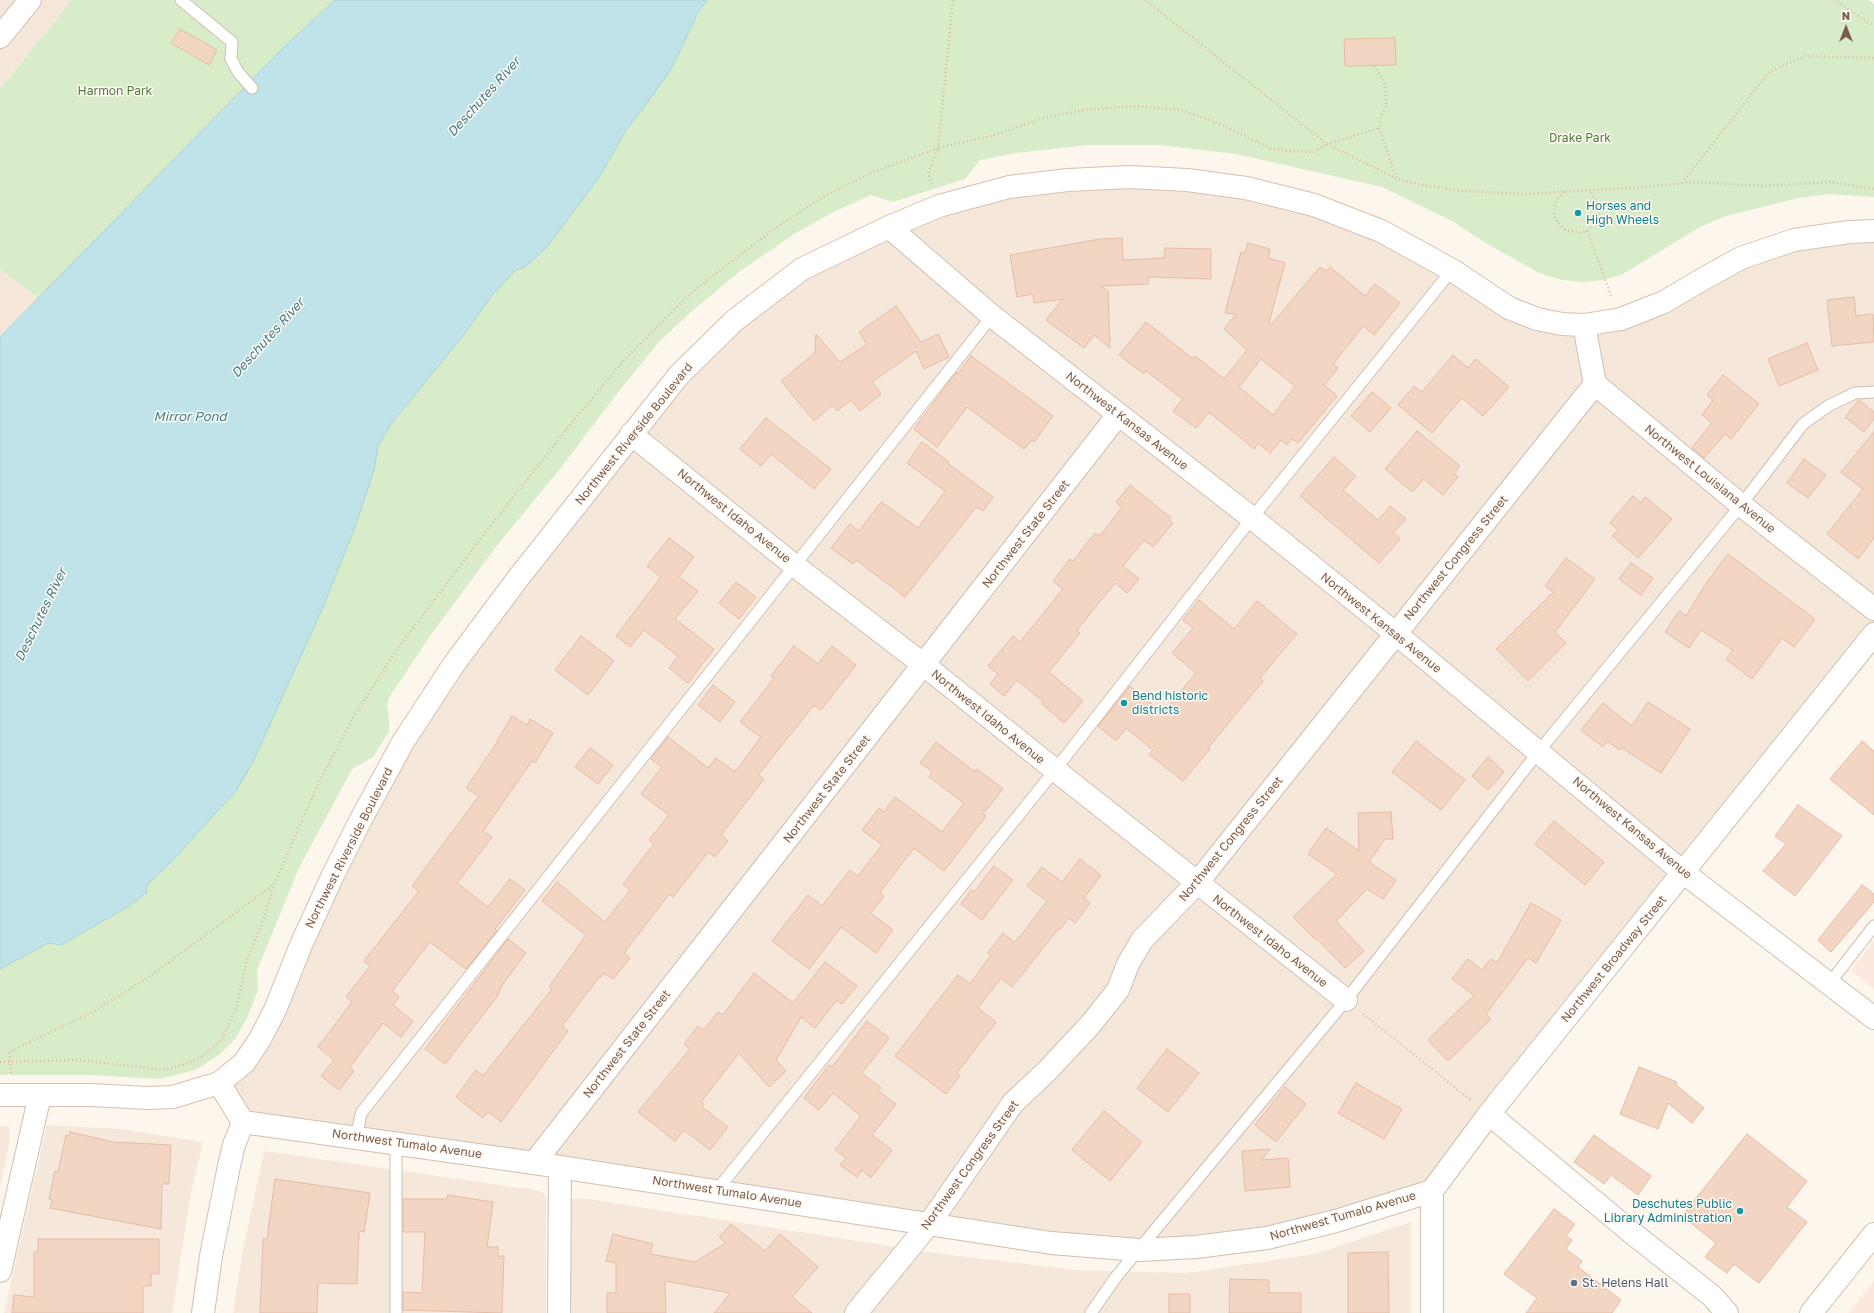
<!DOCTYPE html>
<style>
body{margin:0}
#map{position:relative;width:1874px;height:1313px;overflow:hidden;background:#fdf6ec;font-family:"Golos Text",sans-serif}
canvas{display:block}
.north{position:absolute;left:1826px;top:8px;width:40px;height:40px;-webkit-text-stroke:3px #fffaf3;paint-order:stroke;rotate:0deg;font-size:11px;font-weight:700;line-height:16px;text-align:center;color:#7a5c4d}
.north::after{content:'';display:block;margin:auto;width:14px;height:18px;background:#7a5c4d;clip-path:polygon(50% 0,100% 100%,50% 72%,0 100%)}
</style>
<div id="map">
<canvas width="1874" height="1313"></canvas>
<div class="north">N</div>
</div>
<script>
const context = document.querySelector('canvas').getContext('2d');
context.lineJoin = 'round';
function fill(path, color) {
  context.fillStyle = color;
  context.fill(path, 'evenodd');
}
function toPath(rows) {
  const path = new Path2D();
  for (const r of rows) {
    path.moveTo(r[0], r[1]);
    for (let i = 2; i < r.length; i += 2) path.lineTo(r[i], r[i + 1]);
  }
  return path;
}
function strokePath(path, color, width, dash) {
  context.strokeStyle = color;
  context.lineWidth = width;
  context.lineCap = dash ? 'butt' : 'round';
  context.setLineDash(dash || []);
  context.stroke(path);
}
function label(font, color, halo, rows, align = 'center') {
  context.font = font + ' "Golos Text",sans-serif';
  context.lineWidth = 3;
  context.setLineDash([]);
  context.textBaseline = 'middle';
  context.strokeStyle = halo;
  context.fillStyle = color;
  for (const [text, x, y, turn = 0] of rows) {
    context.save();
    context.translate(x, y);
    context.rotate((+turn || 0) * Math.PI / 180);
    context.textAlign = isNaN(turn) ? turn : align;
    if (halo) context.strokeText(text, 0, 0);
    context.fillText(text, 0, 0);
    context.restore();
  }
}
fill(toPath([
 [0,0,72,0,0,89],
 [1130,177,1314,205,1509,308,1584,325,1741,258,1874,231,1874,634,1432,1191,1336,1221,1139,1250,243,1122,219,1083,244,1063,403,742,631,434,802,269,939,206],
 [0,269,39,299,0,337],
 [47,1125,120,1129,203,1142,191,1192,172,1313,4,1313],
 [0,1126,9,1126,10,1139,0,1186],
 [264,1151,541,1191,546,1196,546,1313,233,1313,242,1255],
 [581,1198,942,1254,1076,1270,1186,1273,1315,1254,1411,1222,1411,1313,571,1313,571,1200]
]), '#f5e8da');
fill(toPath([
 [1874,941,1874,989,1851,970],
 [1874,1281,1874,1313,1849,1313]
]), '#fde8e0');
fill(toPath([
 [72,0,335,0,284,47,39,299,0,269,0,89],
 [707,0,1869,0,1874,4,1874,197,1829,194,1799,198,1726,216,1700,227,1623,274,1603,280,1583,282,1562,280,1539,273,1479,239,1454,222,1382,187,1236,154,1160,145,1087,145,1016,153,980,160,965,179,893,202,871,195,833,212,791,236,739,272,692,311,659,342,619,391,563,465,495,548,430,636,389,698,387,705,389,720,389,731,373,757,352,769,299,868,260,963,257,970,258,990,247,1018,235,1039,219,1055,195,1070,159,1079,92,1075,0,1075,0,969,48,943,61,945,129,906,147,894,146,886,171,862,236,791,355,527,374,470,378,446,391,424,463,336,493,294,516,270,525,267,547,247,600,176,626,130,642,110]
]), '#d8ecc9');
const water = toPath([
 [335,0,707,0,698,13,670,71,642,110,626,130,600,176,547,247,525,267,516,270,493,294,463,336,391,424,378,446,374,470,355,527,323,607,253,762,236,791,171,862,146,886,147,893,129,906,61,945,48,943,0,969,0,337,284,47,335,0]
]);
fill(water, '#bfe3e8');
strokePath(water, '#a5d3da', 1);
const building = toPath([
 [180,29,217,50,209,65,171,43,180,29],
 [1395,38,1396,65,1345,66,1344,39,1395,38],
 [1122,238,1123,260,1164,258,1165,248,1211,249,1211,279,1148,277,1148,284,1101,286,1108,291,1110,348,1094,335,1084,348,1046,320,1063,299,1034,303,1033,294,1017,297,1010,255,1100,239,1122,238],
 [1248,243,1270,249,1268,258,1285,263,1269,323,1271,325,1320,267,1326,271,1330,267,1365,296,1375,284,1400,303,1374,335,1363,326,1333,364,1338,368,1324,385,1337,396,1298,443,1292,439,1287,445,1281,440,1270,453,1258,443,1254,449,1209,412,1196,428,1173,411,1183,399,1146,371,1144,374,1119,355,1146,322,1193,359,1195,356,1224,379,1247,350,1224,329,1236,314,1225,313,1241,252,1245,253,1248,243],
 [1261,359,1295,386,1273,415,1239,387,1261,359],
 [1854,297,1856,316,1873,314,1874,342,1832,346,1827,300,1854,297],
 [896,306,921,342,938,334,949,357,924,369,916,351,872,382,881,394,860,411,851,400,837,411,832,405,814,421,781,381,815,353,816,334,840,362,867,344,859,332,896,306],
 [1807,343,1818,370,1779,386,1768,359,1807,343],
 [1453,355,1468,368,1476,359,1509,387,1483,416,1462,398,1432,433,1398,405,1414,386,1422,392,1453,355],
 [971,356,1053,416,1034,442,1032,440,1024,449,967,407,937,447,914,429,952,378,957,372,958,374,971,356],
 [1723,375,1759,404,1731,439,1725,434,1704,458,1692,448,1712,423,1702,415,1713,400,1707,395,1723,375],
 [1372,392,1391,408,1370,432,1351,416,1372,392],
 [1859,400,1874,412,1874,419,1864,432,1845,417,1859,400],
 [766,418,831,469,814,489,771,454,761,466,740,449,766,418],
 [1417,431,1460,466,1454,474,1458,477,1443,495,1424,479,1412,492,1385,469,1417,431],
 [1874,432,1874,538,1858,559,1827,534,1863,489,1841,472,1874,432],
 [922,442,949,462,947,463,993,497,983,511,976,507,905,597,856,560,853,564,831,548,850,524,859,531,881,502,918,528,945,491,907,463,922,442],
 [1334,457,1356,476,1343,490,1378,520,1390,506,1406,519,1393,533,1400,539,1379,563,1300,496,1334,457],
 [1804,459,1826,475,1808,498,1787,483,1804,459],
 [1130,485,1171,518,1169,520,1173,523,1153,547,1144,540,1123,566,1139,579,1127,593,1115,583,1077,630,1080,633,1049,672,1083,701,1064,723,1042,704,1044,702,1017,680,1004,696,990,684,998,674,988,666,1013,636,1020,642,1063,589,1053,581,1070,559,1073,561,1095,533,1100,536,1122,507,1116,502,1130,485],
 [1633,496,1641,503,1645,497,1672,519,1638,558,1612,536,1618,530,1610,523,1633,496],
 [669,538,694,557,679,577,698,591,675,619,714,649,688,683,669,668,678,656,644,630,630,647,616,636,661,577,647,566,669,538],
 [1728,554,1815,619,1794,647,1782,638,1752,679,1726,659,1733,650,1701,630,1689,648,1665,632,1679,611,1686,616,1707,582,1728,554],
 [1566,558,1595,579,1555,632,1566,643,1528,681,1496,649,1553,592,1545,586,1566,558],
 [1631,563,1653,578,1641,595,1619,579,1631,563],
 [736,582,756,597,739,619,719,603,736,582],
 [1199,600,1234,629,1257,601,1297,634,1260,678,1263,681,1208,748,1210,749,1183,781,1149,754,1153,750,1126,728,1116,741,1098,726,1130,686,1163,713,1196,673,1172,653,1193,628,1183,620,1199,600],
 [581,636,614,661,588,695,555,670,581,636],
 [794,646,818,664,832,646,856,665,821,710,814,705,758,775,764,779,721,835,728,841,715,857,708,852,673,897,669,894,624,953,630,958,613,979,604,973,601,977,600,976,562,1026,568,1031,501,1122,488,1112,483,1118,456,1097,476,1070,483,1076,552,989,549,987,586,935,542,901,557,882,605,922,630,890,623,884,654,844,649,840,669,815,641,794,662,767,651,759,668,737,708,768,716,758,735,772,761,737,740,722,774,678,771,676,794,646],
 [713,685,735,702,720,722,698,705,713,685],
 [1648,702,1690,729,1661,773,1622,748,1620,750,1607,741,1603,747,1581,730,1603,703,1632,726,1648,702],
 [512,716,527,725,530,719,553,733,535,763,532,761,483,831,492,837,457,883,488,907,510,879,525,890,495,929,497,931,466,969,430,942,392,991,399,997,393,1005,413,1021,401,1037,383,1023,350,1067,354,1071,339,1090,321,1076,334,1060,318,1047,352,1002,346,997,370,966,364,961,419,891,412,886,479,796,466,788,498,741,497,741,512,716],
 [1416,741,1465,780,1441,810,1392,772,1416,741],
 [1862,741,1874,751,1874,815,1830,779,1862,741],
 [936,742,975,772,977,769,1003,789,983,814,986,816,944,871,914,848,880,892,884,896,871,913,893,930,876,953,841,927,809,969,772,941,808,895,822,906,850,870,858,876,882,845,862,830,879,808,884,812,895,797,942,832,964,803,929,777,933,772,920,763,936,742],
 [590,748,613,765,598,784,575,767,590,748],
 [1488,757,1504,772,1488,790,1472,776,1488,757],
 [1798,805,1842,836,1795,896,1763,871,1786,844,1775,836,1798,805],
 [1391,812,1393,839,1385,839,1369,862,1396,880,1383,899,1367,889,1336,921,1364,951,1345,968,1317,939,1316,940,1293,917,1337,874,1308,854,1326,828,1359,851,1358,813,1391,812],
 [1554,821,1604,862,1585,885,1535,844,1554,821],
 [1080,859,1101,875,1084,898,1090,903,1075,923,1069,918,1060,929,1059,928,1012,987,1001,978,978,1008,996,1022,957,1073,960,1076,946,1094,895,1056,958,975,970,984,991,955,988,953,1003,933,1014,942,1022,934,1047,901,1027,886,1042,867,1062,882,1080,859],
 [994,866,1013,880,982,920,961,904,971,890,974,892,994,866],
 [1862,885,1874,894,1874,902,1831,952,1818,940,1862,885],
 [1531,903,1561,920,1536,963,1528,958,1486,1014,1491,1019,1448,1061,1428,1040,1474,995,1452,979,1468,959,1482,970,1491,959,1497,963,1531,903],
 [508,939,526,953,503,984,496,998,445,1064,425,1049,508,939],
 [825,962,857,986,842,1004,837,1000,815,1028,801,1017,776,1060,786,1071,769,1087,739,1053,701,1102,704,1104,702,1107,728,1127,710,1150,684,1130,675,1141,638,1112,690,1049,684,1044,698,1026,704,1030,718,1012,723,1015,754,973,793,1003,825,962],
 [867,1021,889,1038,862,1073,881,1088,878,1091,896,1104,872,1135,892,1150,871,1178,862,1170,857,1177,840,1165,846,1158,835,1150,861,1116,833,1093,819,1110,804,1098,829,1065,832,1067,867,1021],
 [1167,1049,1199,1073,1168,1112,1137,1088,1167,1049],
 [1639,1067,1677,1082,1676,1085,1704,1108,1692,1123,1668,1103,1658,1129,1620,1114,1639,1067],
 [1356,1083,1402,1109,1384,1139,1338,1113,1356,1083],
 [1285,1087,1306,1104,1276,1142,1255,1125,1285,1087],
 [1104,1111,1142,1142,1110,1181,1072,1150,1104,1111],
 [70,1132,113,1142,171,1145,169,1184,162,1184,161,1229,50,1208,52,1200,49,1199,55,1171,58,1172,66,1135,69,1136,70,1132],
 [1747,1134,1807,1181,1787,1207,1807,1222,1759,1283,1734,1264,1727,1273,1705,1257,1716,1243,1682,1216,1747,1134],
 [1594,1135,1651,1176,1638,1195,1611,1175,1604,1184,1574,1162,1594,1135],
 [1270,1149,1261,1160,1288,1158,1290,1187,1245,1191,1242,1151,1270,1149],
 [275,1179,370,1193,364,1232,359,1231,357,1284,318,1283,317,1313,260,1313,263,1239,267,1239,275,1179],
 [448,1195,493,1202,487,1247,498,1247,498,1256,504,1256,502,1313,403,1310,403,1292,422,1293,425,1232,403,1232,403,1199,447,1199,448,1195],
 [1554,1209,1575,1224,1566,1236,1572,1240,1566,1249,1582,1261,1578,1267,1621,1300,1612,1313,1526,1313,1537,1298,1504,1274,1554,1209],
 [731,1224,765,1251,780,1234,818,1267,792,1297,812,1313,714,1313,730,1293,665,1281,666,1313,607,1313,607,1293,616,1293,616,1263,606,1261,613,1234,653,1244,650,1254,695,1262,726,1243,719,1237,731,1224],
 [38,1239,159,1239,159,1274,151,1274,151,1286,143,1286,143,1313,12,1313,14,1295,34,1297,34,1252,38,1252,38,1239],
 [1388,1252,1389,1313,1348,1313,1348,1253,1388,1252],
 [1230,1279,1269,1280,1269,1293,1301,1293,1301,1313,1229,1313,1230,1279],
 [1169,1294,1190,1294,1190,1313,1169,1313,1169,1294]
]);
fill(building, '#f3d5c3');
strokePath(building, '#e6bba3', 1);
const lane = toPath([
 [181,0,232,42,231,59,238,72,252,88],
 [1829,984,1874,926],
 [357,1137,360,1118,362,1112,992,316],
 [396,1143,396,1313],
 [717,1190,1055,770,1252,518,1452,270],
 [1091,1313,1116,1277,1346,1000,1539,751,1741,505,1803,424,1828,406,1855,393,1874,392]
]);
const street = toPath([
 [0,37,30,0],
 [889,227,992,316,1252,518,1395,633,1684,873,1874,1018],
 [1584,325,1595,384,1741,505,1874,609],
 [631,434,795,566,924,665,1055,770,1346,1000],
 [219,1083,243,1122,534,1163,1051,1243,1139,1250,1196,1247,1267,1238,1336,1221,1432,1191],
 [1489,1114,1631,1232,1712,1296,1727,1313],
 [534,1163,1118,415],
 [0,1271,40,1095],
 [203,1313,211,1256,229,1166,234,1145,243,1122],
 [559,1313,560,1167],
 [856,1313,929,1224,1013,1103,1047,1071,1090,1025,1118,990,1128,964,1142,940,1197,883,1595,384],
 [1432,1313,1432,1191,1489,1114,1874,634]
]);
const secondary = toPath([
 [0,1095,91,1095,147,1098,173,1097,219,1083,244,1063,260,1039,275,1010,301,945,332,877,360,821,403,742,454,664,519,577,679,375,735,320,802,269,889,227,939,206,1009,187,1068,180,1130,177,1187,180,1246,188,1314,205,1381,231,1452,270,1509,308,1537,319,1562,324,1584,325,1621,319,1664,302,1703,279,1741,258,1794,240,1849,232,1874,231],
 [1811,1313,1874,1234]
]);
strokePath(lane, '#d1beb0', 13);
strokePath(street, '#d1beb0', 24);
strokePath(secondary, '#d6c0b0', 24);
strokePath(toPath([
 [1145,0,1327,144,1379,128,1381,116,1386,107,1386,93,1383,79,1374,66],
 [1834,0,1874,26],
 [1379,128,1397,179,1423,185,1462,191,1524,194,1631,188,1695,182,1761,186,1831,182,1874,189],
 [1682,183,1769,72,1805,56,1874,58],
 [932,184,928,173,938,148,988,137,1047,117,1085,110,1133,106,1181,110,1211,120,1270,148,1288,151,1314,152,1327,144,1397,179],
 [1564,192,1559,197,1555,204,1554,211,1555,219,1565,230,1580,233,1587,231,1598,219,1599,204,1589,191],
 [1587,231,1612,298],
 [1363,1014,1472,1101],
 [0,1062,79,1060,163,1070,182,1065,200,1058,221,1041,237,1006,247,959,261,926,274,885,318,784,353,718,395,652,478,542,566,430,625,359,692,292,777,227,823,197,871,173,938,148,953,0],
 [11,1073,9,1052,91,1013,146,979,273,885]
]), '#d9b8a5', 2.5, [1, 3]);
strokePath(lane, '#fff', 11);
strokePath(street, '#fff', 22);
strokePath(secondary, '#fff', 22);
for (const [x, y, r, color] of [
 [1578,213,4,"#0f9aa8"],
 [1124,703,4,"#0f9aa8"],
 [1740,1211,4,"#0f9aa8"],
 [1574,1283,4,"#5c6f8a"]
]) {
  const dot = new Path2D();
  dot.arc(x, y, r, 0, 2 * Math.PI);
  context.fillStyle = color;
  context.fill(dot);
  strokePath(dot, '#fffaf3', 1.5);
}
label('12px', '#537a41', '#fffaf3', [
 ["Harmon Park",115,91],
 ["Drake Park",1580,138]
]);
label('12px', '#0d838f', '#fffaf3', [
 ["Horses and",1586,206],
 ["High Wheels",1586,220],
 ["Bend historic",1132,696],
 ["districts",1132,710],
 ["Deschutes Public",1732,1204,"right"],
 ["Library Administration",1732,1218,"right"]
], 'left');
label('12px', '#7a5c4d', '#fffaf3', [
 ["Northwest Kansas Avenue",1127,421,38],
 ["Northwest Riverside Boulevard",634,434,-51],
 ["Northwest Louisiana Avenue",1710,479,39],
 ["Northwest Idaho Avenue",734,516,39],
 ["Northwest State Street",1026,534,-52],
 ["Northwest Congress Street",1456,558,-51],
 ["Northwest Kansas Avenue",1381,623,39],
 ["Northwest Idaho Avenue",988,717,39],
 ["Northwest State Street",827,789,-52],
 ["Northwest Kansas Avenue",1632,828,40],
 ["Northwest Congress Street",1231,839,-51],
 ["Northwest Riverside Boulevard",349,848,-63],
 ["Northwest Idaho Avenue",1270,941,38],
 ["Northwest Broadway Street",1614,959,-51],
 ["Northwest State Street",627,1044,-52],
 ["Northwest Tumalo Avenue",407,1144,8],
 ["Northwest Congress Street",970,1165,-54],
 ["Northwest Tumalo Avenue",727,1192,9],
 ["Northwest Tumalo Avenue",1343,1216,-16]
]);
label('12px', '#4e5e75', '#fffaf3', [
 ["St. Helens Hall",1582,1283]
], 'left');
label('italic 13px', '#437c86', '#fffaf3', [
 ["Deschutes River",484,97,-48],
 ["Deschutes River",268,338,-48],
 ["Mirror Pond",190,417],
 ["Deschutes River",41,615,-64]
]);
</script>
